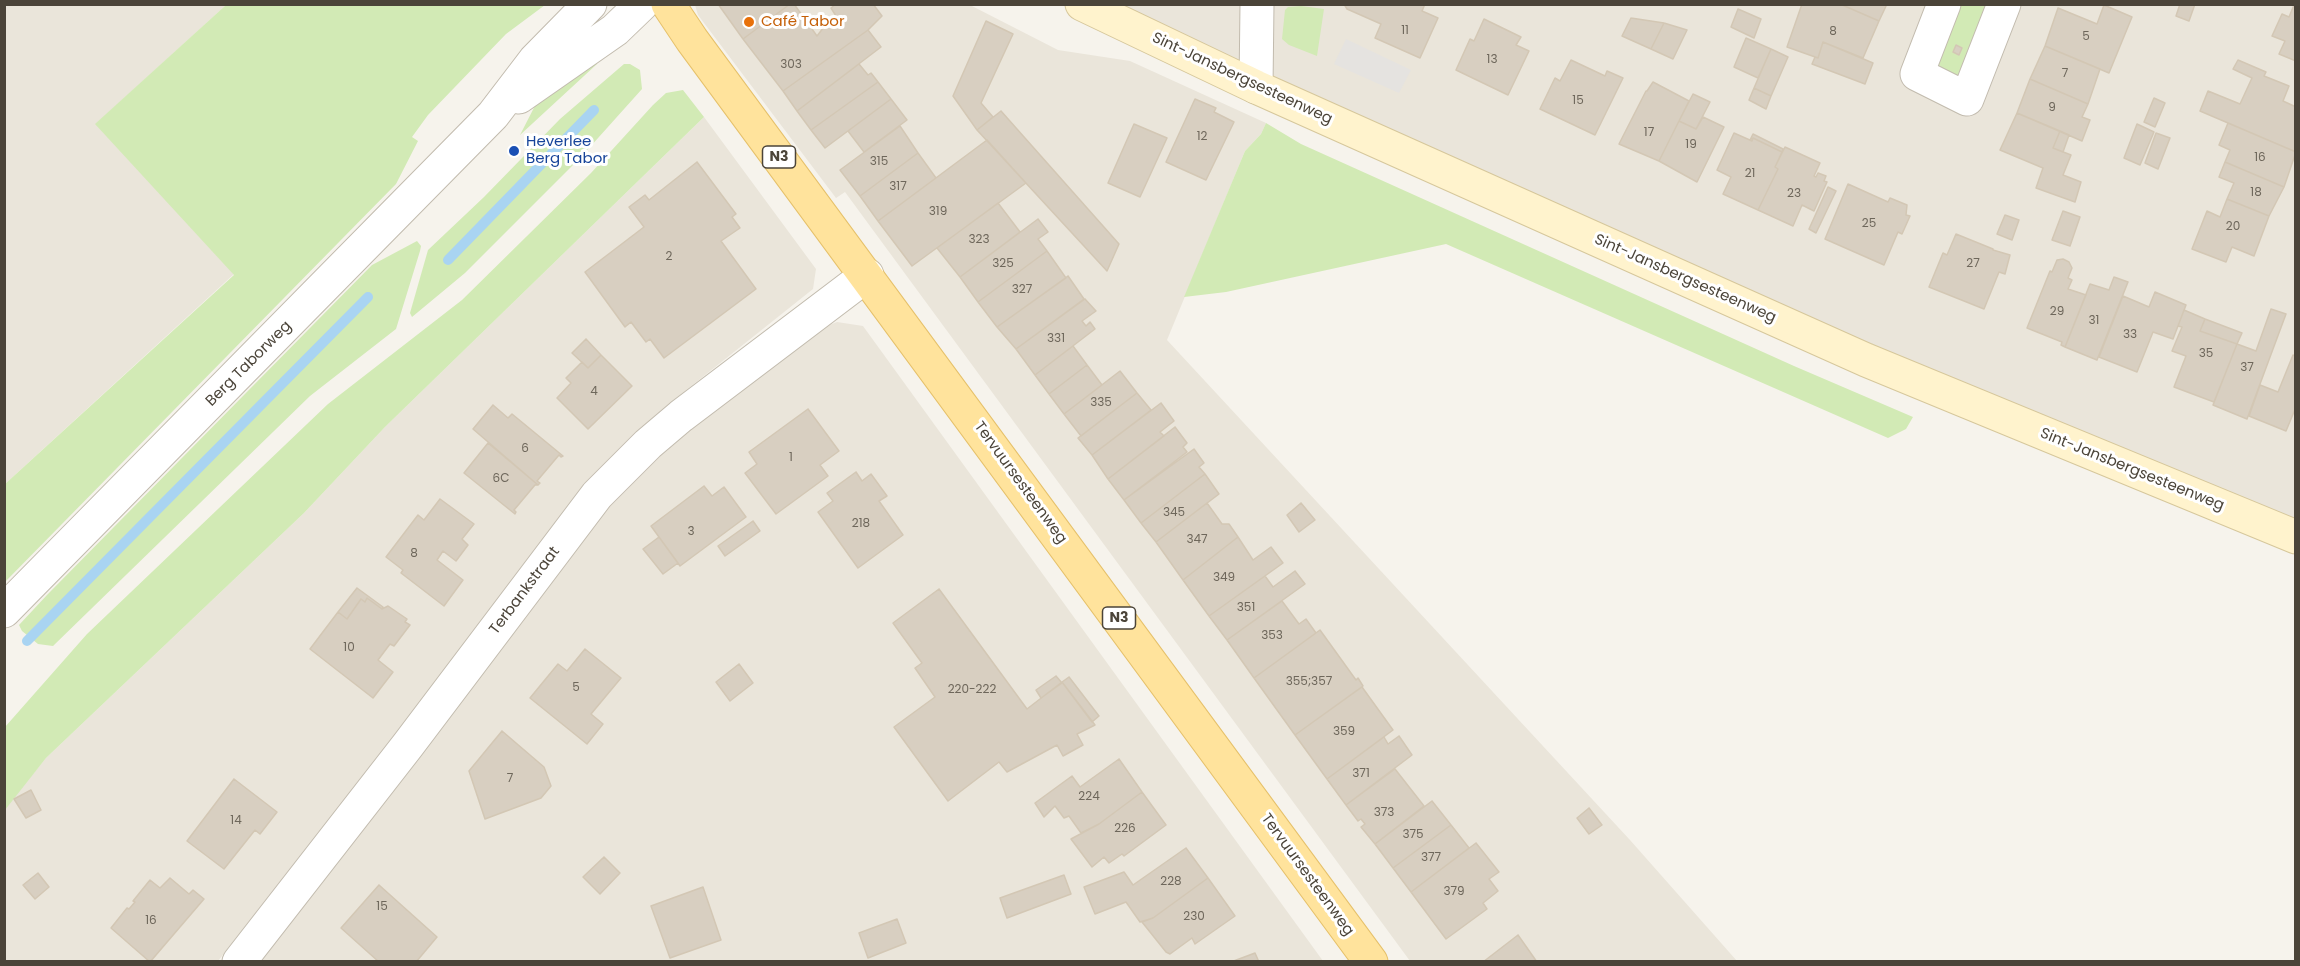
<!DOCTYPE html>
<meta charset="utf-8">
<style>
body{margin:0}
#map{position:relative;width:2300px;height:966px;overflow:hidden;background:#f6f3ec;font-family:Poppins,sans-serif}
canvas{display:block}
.frame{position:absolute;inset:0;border:6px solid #4b4439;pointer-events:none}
</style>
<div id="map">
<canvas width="2300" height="966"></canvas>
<div class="frame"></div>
</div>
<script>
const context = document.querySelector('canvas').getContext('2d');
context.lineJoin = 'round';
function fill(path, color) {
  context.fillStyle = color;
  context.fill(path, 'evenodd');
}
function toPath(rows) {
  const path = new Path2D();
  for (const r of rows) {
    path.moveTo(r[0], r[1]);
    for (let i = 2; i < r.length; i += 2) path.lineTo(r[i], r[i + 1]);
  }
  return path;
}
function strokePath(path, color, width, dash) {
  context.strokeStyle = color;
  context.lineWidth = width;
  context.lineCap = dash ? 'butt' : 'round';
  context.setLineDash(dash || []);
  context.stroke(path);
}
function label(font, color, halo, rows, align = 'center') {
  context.font = font + ' Poppins,sans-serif';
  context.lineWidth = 6;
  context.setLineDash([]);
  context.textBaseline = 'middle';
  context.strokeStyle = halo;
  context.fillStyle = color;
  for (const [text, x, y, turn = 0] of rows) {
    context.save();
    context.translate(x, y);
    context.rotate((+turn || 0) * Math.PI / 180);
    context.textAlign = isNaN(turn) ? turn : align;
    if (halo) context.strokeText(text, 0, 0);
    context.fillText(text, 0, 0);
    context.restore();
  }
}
fill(toPath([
 [5,5,226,5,96,124,234,274,5,484],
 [695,5,970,5,1058,50,1130,61,1266,123,1261,134,1245,151,1167,340,1630,840,1737,961,1410,961,845,192,836,198,698,15],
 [1082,5,2295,5,2295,537],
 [704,117,816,269,813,289,670,403,582,496,218,961,5,962,4,810,13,798,46,758,304,513,385,427],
 [837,322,863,326,1323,961,257,962,639,468,799,337]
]), '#eae5da');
fill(toPath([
 [226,5,545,5,506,34,428,115,412,137,418,141,396,184,5,582,5,484,234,275,95,124],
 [1957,5,1989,5,1958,78,1936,69],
 [1301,6,1324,9,1317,56,1289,45,1282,39,1285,10,1288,7],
 [599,54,597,64,520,135,540,96],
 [624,64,630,64,640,70,642,89,581,157,465,273,412,317,410,313,428,250,484,197,560,119],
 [683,90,704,117,385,427,304,513,46,758,5,810,5,727,87,634,328,404,462,300,591,173,653,105,666,93],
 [1266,123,1301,144,1794,366,1913,417,1906,429,1888,438,1446,244,1226,292,1184,297,1245,151,1261,134],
 [417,241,421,246,420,251,396,329,310,396,53,646,38,644,22,631,19,625,47,595,372,265]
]), '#d2eab5');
fill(toPath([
 [1346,39,1411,70,1399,93,1334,64]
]), '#e5e3e0');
strokePath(toPath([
 [448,260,594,110],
 [27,641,368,297]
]), '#a9d4f2', 10);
const building = toPath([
 [718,4,790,4,743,39,718,4],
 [790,4,794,4,817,36,827,23,836,16,831,8,836,4,873,4,882,16,868,30,783,91,743,39,790,4],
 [1344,4,1425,4,1422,11,1438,18,1420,58,1375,38,1381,24,1347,9,1344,4],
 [1802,4,1840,4,1879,21,1863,58,1823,42,1818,58,1787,47,1802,4],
 [1840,4,1887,4,1879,21,1840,4],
 [2180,4,2195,4,2189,21,2176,16,2180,4],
 [2104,5,2132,17,2109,73,2045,46,2058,8,2097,24,2104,5],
 [2294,5,2296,6,2296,61,2279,54,2285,41,2272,36,2282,14,2289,17,2294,5],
 [1738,9,1761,19,1754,38,1731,27,1738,9],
 [1631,18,1664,23,1651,49,1622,36,1631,18],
 [1484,19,1521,37,1516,45,1529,51,1508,95,1456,70,1470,39,1474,41,1484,19],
 [986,21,1013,34,981,103,993,117,977,130,953,96,986,21],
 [1664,23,1687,30,1673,59,1651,49,1664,23],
 [868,30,881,47,797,111,783,91,868,30],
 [1746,38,1771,49,1758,78,1734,67,1746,38],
 [1823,42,1873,63,1865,84,1812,64,1815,57,1818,58,1823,42],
 [1956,45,1962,48,1959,55,1953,52,1956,45],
 [2045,46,2100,69,2088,104,2030,79,2045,46],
 [1771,49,1788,57,1771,96,1754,88,1771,49],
 [1571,60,1605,76,1607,71,1623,78,1595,135,1540,109,1555,78,1560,81,1571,60],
 [2238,60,2266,72,2264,76,2289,86,2283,101,2296,107,2296,152,2200,111,2208,91,2240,104,2252,78,2233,69,2238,60],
 [859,64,868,75,871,73,878,82,811,130,797,111,859,64],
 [2030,79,2088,104,2082,117,2090,120,2082,141,2017,113,2030,79],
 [878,82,891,99,825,148,811,130,878,82],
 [1653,82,1689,101,1659,161,1619,144,1646,91,1647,91,1653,82],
 [1754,88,1771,96,1766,109,1749,100,1754,88],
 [1693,94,1710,102,1696,129,1679,121,1693,94],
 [2154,98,2165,103,2155,127,2144,122,2154,98],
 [891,99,907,120,864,152,848,131,891,99],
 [1195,99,1216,108,1214,112,1234,122,1206,180,1166,162,1195,99],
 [1001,111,1119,244,1107,271,977,130,1001,111],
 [2017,113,2060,131,2053,148,2071,155,2063,175,2081,182,2075,202,2036,188,2043,168,2000,150,2017,113],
 [1703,117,1724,127,1697,182,1659,161,1679,121,1696,129,1703,117],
 [2228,123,2296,152,2284,187,2225,162,2230,150,2219,145,2228,123],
 [1134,124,1167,138,1140,197,1108,183,1134,124],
 [2137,124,2154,132,2140,165,2124,158,2137,124],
 [900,126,918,153,860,196,840,170,900,126],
 [2060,131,2069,135,2063,152,2053,148,2060,131],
 [1734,133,1752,141,1753,138,1782,152,1775,167,1778,169,1758,210,1723,194,1731,177,1717,170,1734,133],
 [2156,133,2170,138,2158,169,2145,163,2156,133],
 [1753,134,1783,149,1782,152,1753,138,1750,140,1753,134],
 [987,140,1026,183,912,266,878,221,987,140],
 [1785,147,1820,163,1814,176,1816,177,1818,173,1826,176,1824,181,1827,182,1814,211,1802,205,1793,226,1758,210,1778,169,1775,167,1785,147],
 [918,153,936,178,878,221,860,196,918,153],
 [697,162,736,214,732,217,740,228,721,241,756,289,664,358,650,339,646,342,631,322,625,327,585,272,644,227,629,207,645,195,649,200,697,162],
 [2225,162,2284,187,2269,216,2227,199,2234,183,2219,177,2225,162],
 [1848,184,1888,202,1890,198,1907,205,1906,215,1910,216,1902,234,1898,232,1884,265,1825,239,1848,184],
 [1828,187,1836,191,1816,233,1809,229,1828,187],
 [2227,199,2269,216,2254,256,2232,247,2226,262,2192,249,2207,211,2220,217,2227,199],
 [998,203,1020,232,960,277,937,248,998,203],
 [2063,211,2080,217,2070,246,2052,240,2063,211],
 [2005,215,2019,220,2012,240,1997,234,2005,215],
 [1038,219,1048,232,1038,239,1047,251,978,302,960,277,1038,219],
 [1956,234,1993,249,1993,250,2010,255,2005,274,1999,272,1984,309,1929,287,1943,253,1947,255,1956,234],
 [1047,251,1066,278,997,327,978,302,1047,251],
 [2063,259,2069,262,2072,268,2068,278,2072,280,2068,289,2086,295,2065,347,2061,345,2062,342,2027,328,2050,271,2052,272,2057,260,2063,259],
 [1068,276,1084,299,1016,349,997,327,1068,276],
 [2114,277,2128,282,2097,360,2065,347,2090,284,2109,290,2114,277],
 [2155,292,2186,305,2173,339,2153,332,2137,372,2099,357,2123,296,2149,307,2155,292],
 [1085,299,1096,311,1082,321,1086,326,1090,322,1095,329,1035,375,1016,349,1085,299],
 [2271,309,2286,314,2247,419,2213,405,2237,344,2256,351,2271,309],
 [2184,310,2205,319,2200,331,2237,344,2214,402,2174,387,2186,356,2172,351,2182,327,2178,326,2184,310],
 [2205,319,2242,333,2237,344,2200,331,2205,319],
 [586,339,601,355,588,368,572,353,586,339],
 [1073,346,1087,365,1049,394,1035,375,1073,346],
 [601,355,632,386,588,429,557,398,571,383,566,378,582,362,588,368,601,355],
 [2293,355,2296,356,2296,407,2286,431,2249,416,2260,385,2278,392,2293,355],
 [1087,365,1102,385,1064,414,1049,394,1087,365],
 [1120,371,1137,393,1081,436,1064,414,1120,371],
 [1137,393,1151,410,1092,455,1078,438,1137,393],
 [1161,403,1174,421,1160,432,1164,436,1108,479,1092,455,1161,403],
 [493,405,508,418,512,414,563,456,561,457,559,455,537,481,540,483,538,485,473,429,493,405],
 [808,409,839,451,820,465,828,476,776,514,745,473,757,464,749,452,808,409],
 [1175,427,1187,443,1183,447,1187,452,1124,500,1108,479,1175,427],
 [488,443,538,485,535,485,514,510,516,512,515,514,464,473,488,443],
 [1194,449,1204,463,1199,467,1205,474,1141,523,1124,500,1194,449],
 [856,472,862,481,871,474,887,496,879,501,903,535,858,568,818,512,833,501,827,493,856,472],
 [1205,474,1219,494,1156,542,1141,523,1205,474],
 [704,486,712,496,724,487,746,517,680,566,651,526,704,486],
 [440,499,474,524,462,539,468,545,456,561,443,551,437,560,463,580,444,606,401,573,403,570,386,557,418,515,424,520,440,499],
 [1207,503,1222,524,1229,524,1238,537,1183,580,1156,542,1207,503],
 [1301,503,1315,520,1299,532,1287,515,1301,503],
 [753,521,760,531,725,556,718,546,753,521],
 [659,537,678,563,663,574,643,549,659,537],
 [1238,537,1253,560,1271,547,1283,563,1209,616,1183,580,1238,537],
 [1295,571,1305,584,1227,640,1209,616,1265,576,1273,587,1295,571],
 [357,588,383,607,382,609,367,598,365,602,361,599,347,619,338,612,357,588],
 [939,589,1027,709,1062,682,1095,725,1077,734,1083,745,1063,756,1057,745,1007,772,999,762,948,801,894,727,935,697,915,668,922,663,893,623,939,589],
 [367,598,382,609,388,606,407,619,405,622,410,625,394,646,390,644,378,660,393,672,373,698,310,649,338,612,347,619,361,599,365,602,367,598],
 [1282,601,1299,624,1306,619,1316,633,1254,678,1227,640,1282,601],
 [1320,630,1356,680,1358,678,1363,686,1295,735,1254,678,1320,630],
 [585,649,621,678,591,714,603,724,587,744,530,698,558,664,567,671,585,649],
 [739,664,753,683,730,701,716,682,739,664],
 [1056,676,1062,683,1041,698,1036,690,1056,676],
 [1069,677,1099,716,1092,722,1062,682,1069,677],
 [1362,687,1393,730,1327,779,1295,735,1362,687],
 [502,731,544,767,551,786,541,798,485,819,469,771,502,731],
 [1399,736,1412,755,1346,805,1327,779,1384,737,1388,744,1399,736],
 [1119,759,1142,792,1099,824,1081,833,1069,816,1064,818,1055,806,1044,817,1035,803,1072,776,1080,787,1119,759],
 [1395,769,1424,806,1375,844,1361,827,1365,824,1361,819,1358,821,1346,805,1395,769],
 [234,779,277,812,260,834,255,830,224,869,187,841,234,779],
 [31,790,41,810,26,818,14,799,31,790],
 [1142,792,1166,825,1124,856,1122,854,1109,863,1104,857,1092,867,1071,839,1099,824,1142,792],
 [1432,801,1451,825,1393,868,1375,844,1432,801],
 [1589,808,1602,825,1589,834,1577,818,1589,808],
 [1451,825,1469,848,1411,892,1393,868,1451,825],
 [1476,843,1499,872,1489,879,1498,891,1483,903,1487,909,1446,939,1411,892,1476,843],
 [1186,848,1208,878,1153,918,1140,922,1126,902,1095,914,1084,887,1124,872,1133,885,1186,848],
 [604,857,620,873,600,894,583,877,604,857],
 [38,873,49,887,35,899,23,885,38,873],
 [1064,875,1071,894,1007,918,1000,898,1064,875],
 [170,878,189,894,193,890,204,899,150,962,111,928,127,908,129,909,135,902,133,901,150,880,160,888,170,878],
 [1208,878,1235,916,1195,944,1192,938,1170,954,1166,952,1142,922,1153,918,1208,878],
 [379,885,437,937,416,962,379,962,341,928,379,885],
 [703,887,721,940,670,958,651,906,703,887],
 [897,919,906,943,868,958,859,933,897,919],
 [1518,935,1537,962,1483,962,1518,935],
 [1255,953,1259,962,1231,962,1255,953]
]);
fill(building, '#d8cfc1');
strokePath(building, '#d3c7b4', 1.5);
const street = toPath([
 [1944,4,1917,74,1967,99,2004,4],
 [1256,87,1257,4],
 [519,97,615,30,642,4],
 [4,611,493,115,535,60,590,4],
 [239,962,408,745,597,495,648,444,681,416,867,275]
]);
const secondary = toPath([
 [1082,4,1256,87,1866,360,2296,537]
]);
const primary = toPath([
 [668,4,692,40,1371,962]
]);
strokePath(street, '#c2bbae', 35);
strokePath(secondary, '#d6c79b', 35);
strokePath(primary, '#e6c16a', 35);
strokePath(street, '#fff', 33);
strokePath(secondary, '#fff3cd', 33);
strokePath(primary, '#ffe39c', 33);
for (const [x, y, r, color] of [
 [749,22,6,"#e8710a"],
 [514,151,6,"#1a4fb4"]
]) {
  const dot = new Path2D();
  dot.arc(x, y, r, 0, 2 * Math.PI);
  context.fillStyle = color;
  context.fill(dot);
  strokePath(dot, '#fff', 2);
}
label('12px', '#6e675b', null, [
 ["11",1405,31],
 ["8",1833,32],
 ["5",2086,37],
 ["13",1492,60],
 ["303",791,65],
 ["7",2065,74],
 ["15",1578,101],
 ["9",2052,108],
 ["17",1649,133],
 ["12",1202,137],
 ["19",1691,145],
 ["16",2260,158],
 ["315",879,162],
 ["21",1750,174],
 ["317",898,187],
 ["18",2256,193],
 ["23",1794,194],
 ["319",938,212],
 ["25",1869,224],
 ["20",2233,227],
 ["323",979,240],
 ["2",669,257],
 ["325",1003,264],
 ["27",1973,264],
 ["327",1022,290],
 ["29",2057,312],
 ["31",2094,321],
 ["33",2130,335],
 ["331",1056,339],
 ["35",2206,354],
 ["37",2247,368],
 ["4",594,392],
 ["335",1101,403],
 ["6",525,449],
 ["1",791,458],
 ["6C",501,479],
 ["345",1174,513],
 ["218",861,524],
 ["3",691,532],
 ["347",1197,540],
 ["8",414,554],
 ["349",1224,578],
 ["351",1246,608],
 ["353",1272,636],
 ["10",349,648],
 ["355;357",1309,682],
 ["5",576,688],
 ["220-222",972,690],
 ["359",1344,732],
 ["371",1361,774],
 ["7",510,779],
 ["224",1089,797],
 ["373",1384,813],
 ["14",236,821],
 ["226",1125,829],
 ["375",1413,835],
 ["377",1431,858],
 ["228",1171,882],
 ["379",1454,892],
 ["15",382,907],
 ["230",1194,917],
 ["16",151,921]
]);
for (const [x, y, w] of [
 [779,157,33],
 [1119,618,33]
]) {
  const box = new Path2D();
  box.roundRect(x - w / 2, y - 11, w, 22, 4.5);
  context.fillStyle = '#fff';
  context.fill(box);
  strokePath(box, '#4b4439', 1.5);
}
label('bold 14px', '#4b4439', null, [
 ["N3",779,157],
 ["N3",1119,618]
]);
label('15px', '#c56008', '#fff', [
 ["Café Tabor",761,22]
], 'left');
label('15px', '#4b4439', '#fff', [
 ["Sint-Jansbergsesteenweg",1242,79,25],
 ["Sint-Jansbergsesteenweg",1685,279,24],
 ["Berg Taborweg",249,364,-45],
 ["Sint-Jansbergsesteenweg",2132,470,22],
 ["Tervuursesteenweg",1020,483,54],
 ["Terbankstraat",525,591,-53],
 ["Tervuursesteenweg",1307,875,54]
]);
label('15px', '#164399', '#fff', [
 ["Heverlee",526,142],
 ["Berg Tabor",526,159]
], 'left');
</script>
